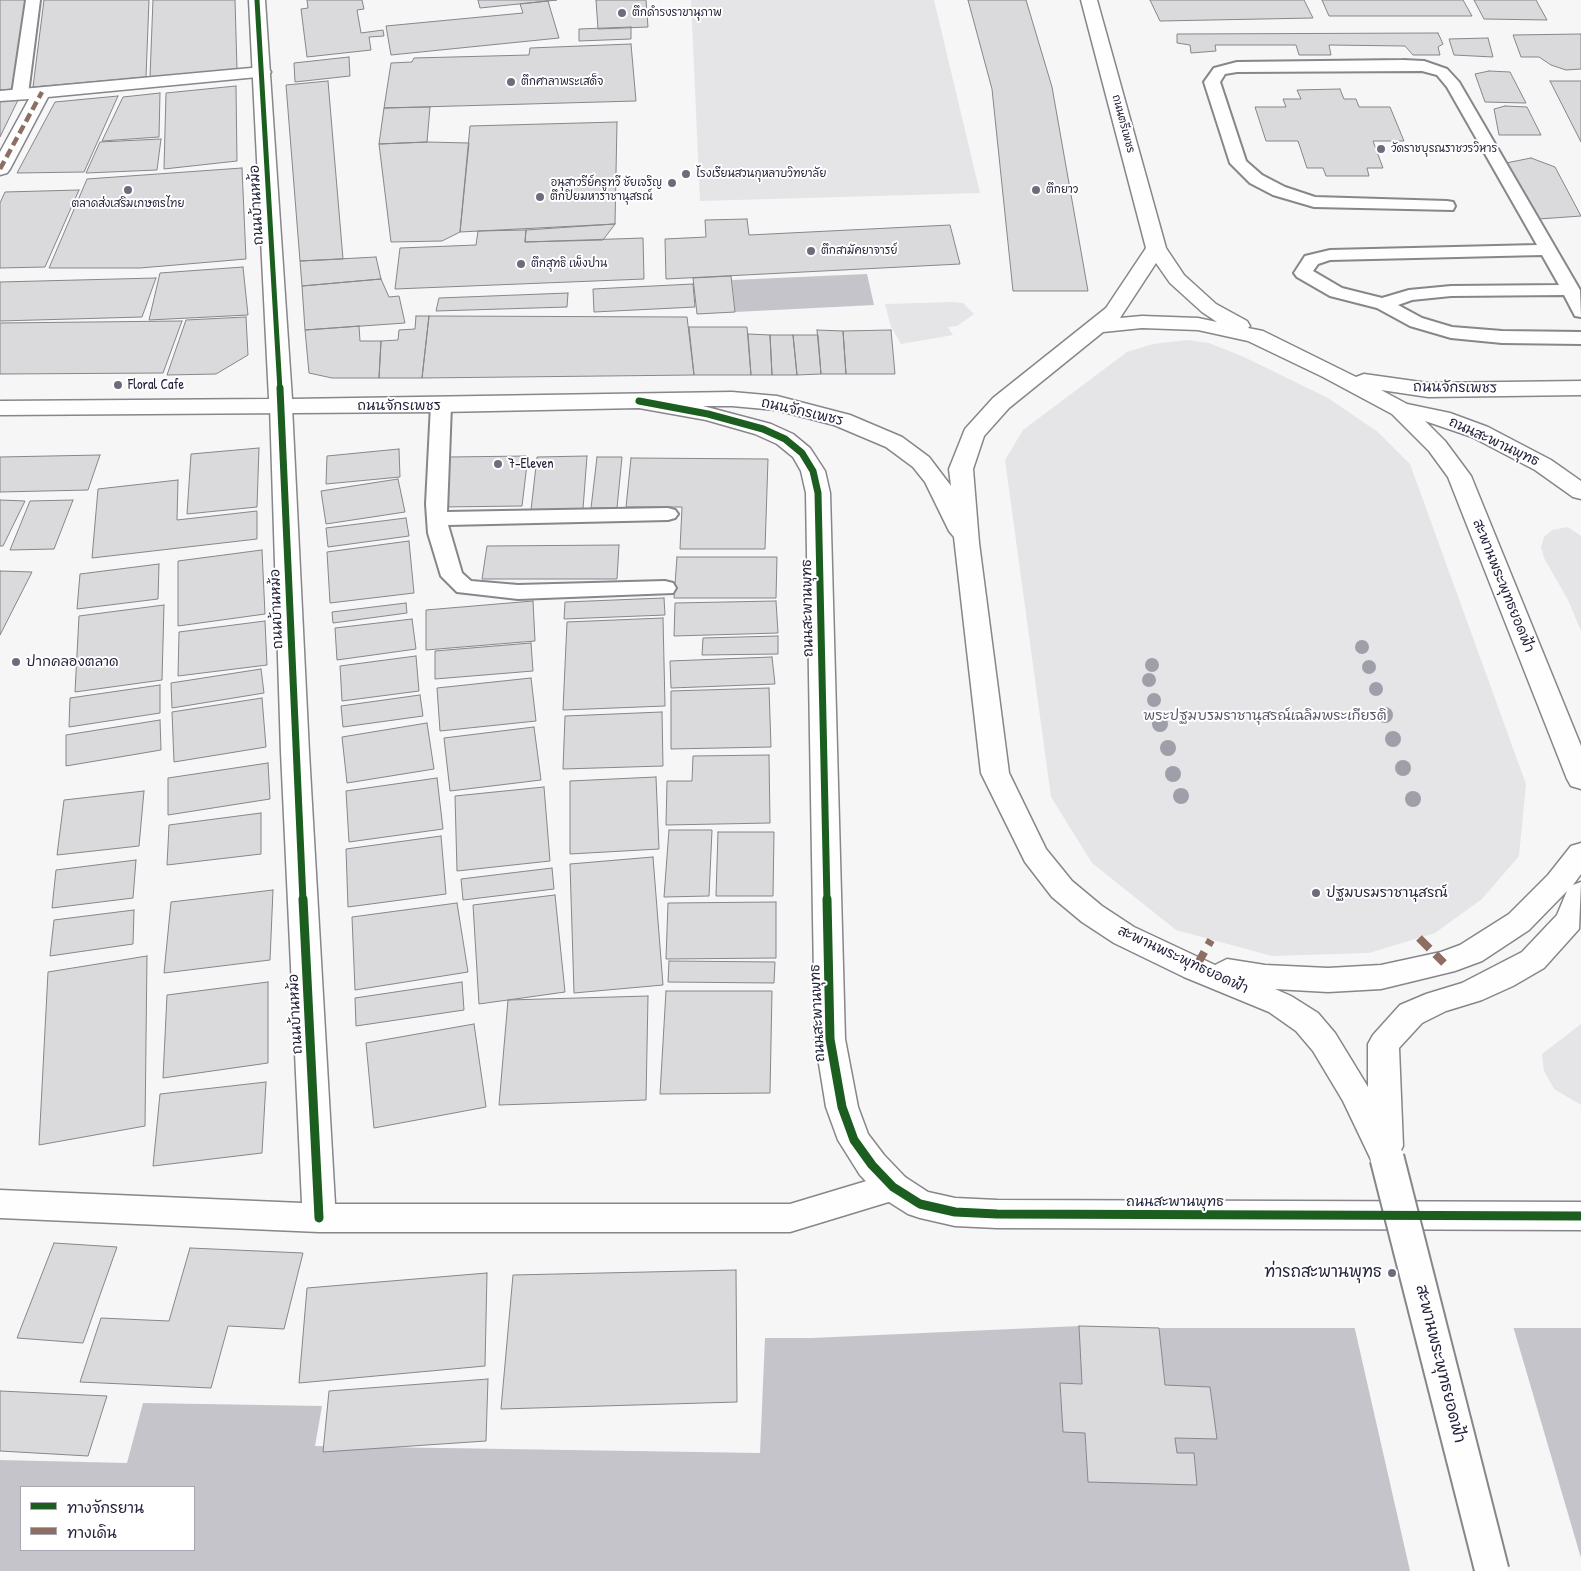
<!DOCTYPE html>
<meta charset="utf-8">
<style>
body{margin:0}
#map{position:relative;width:1581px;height:1571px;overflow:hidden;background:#f6f6f7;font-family:"Patrick Hand","Playpen Sans Thai",sans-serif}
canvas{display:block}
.legend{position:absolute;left:20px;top:1486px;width:175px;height:65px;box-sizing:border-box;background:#fff;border:1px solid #a7a7b1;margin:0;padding:6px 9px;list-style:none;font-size:15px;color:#22223b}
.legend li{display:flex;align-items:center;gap:10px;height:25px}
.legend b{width:25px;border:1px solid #a7a7b1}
</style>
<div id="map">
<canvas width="1581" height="1571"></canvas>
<ul class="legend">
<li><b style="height:6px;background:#1b5e20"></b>ทางจักรยาน</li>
<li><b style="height:6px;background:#8d6e63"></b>ทางเดิน</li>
</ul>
</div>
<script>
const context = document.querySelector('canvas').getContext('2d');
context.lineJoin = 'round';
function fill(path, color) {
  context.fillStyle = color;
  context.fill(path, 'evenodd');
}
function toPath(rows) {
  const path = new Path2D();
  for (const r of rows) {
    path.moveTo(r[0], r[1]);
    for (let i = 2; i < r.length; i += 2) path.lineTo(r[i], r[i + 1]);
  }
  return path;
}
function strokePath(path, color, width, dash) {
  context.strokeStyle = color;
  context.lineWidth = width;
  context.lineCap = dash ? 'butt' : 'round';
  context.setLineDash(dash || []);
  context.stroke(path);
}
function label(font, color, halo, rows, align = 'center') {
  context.font = font + ' "Patrick Hand","Playpen Sans Thai",sans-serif';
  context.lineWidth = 4;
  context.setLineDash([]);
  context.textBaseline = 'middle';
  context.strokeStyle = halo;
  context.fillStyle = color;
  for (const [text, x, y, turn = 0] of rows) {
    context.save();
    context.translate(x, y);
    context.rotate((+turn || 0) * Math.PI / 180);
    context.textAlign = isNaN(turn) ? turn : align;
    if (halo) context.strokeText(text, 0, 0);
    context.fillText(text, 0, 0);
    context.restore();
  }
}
fill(toPath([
 [691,0,934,0,980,193,700,201],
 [954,302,963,303,974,314,957,326,948,327,953,335,901,344,891,327,885,304],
 [1187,340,1209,343,1244,357,1328,398,1378,432,1410,464,1526,784,1519,856,1482,899,1435,933,1369,953,1272,956,1176,930,1092,863,1051,797,1005,460,1023,430,1127,352,1153,344],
 [1568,527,1581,536,1581,631,1568,600,1544,558,1541,547,1544,537,1552,530],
 [1581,1024,1581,1105,1554,1089,1544,1071,1542,1054]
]), '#e5e5e8');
fill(toPath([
 [867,274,874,305,735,312,732,280],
 [1079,1326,1082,1384,1060,1383,1063,1432,1085,1433,1088,1481,1197,1485,1194,1454,1177,1453,1175,1438,1217,1439,1210,1387,1165,1385,1159,1328,1581,1328,1581,1571,0,1571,0,1460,127,1463,143,1403,322,1406,315,1446,760,1453,765,1338,812,1338],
 [21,1487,194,1487,194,1550,21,1550]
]), '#c4c4ca');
fill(toPath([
 [1354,1325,1513,1326,1581,1558,1581,1571,1410,1571]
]), '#f6f6f7');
const building = toPath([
 [0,0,25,0,13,89,0,90,0,0],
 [44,0,149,0,146,77,33,87,44,0],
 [153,0,235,0,237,69,150,77,153,0],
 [307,0,362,0,364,9,357,10,361,33,383,30,384,36,369,37,371,50,307,57,301,9,308,8,307,0],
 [478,0,557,0,480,8,478,0],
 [596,0,646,0,648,27,598,29,596,0],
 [968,0,1026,0,1052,87,1088,291,1013,291,992,89,968,0],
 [1150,0,1304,0,1313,18,1160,21,1150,0],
 [1322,0,1463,0,1472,16,1329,16,1322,0],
 [1474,0,1536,0,1547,20,1484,19,1474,0],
 [548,1,559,38,391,55,386,26,523,13,520,4,548,1],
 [631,27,631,39,579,41,579,29,631,27],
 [1438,33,1443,44,1438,47,1440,55,1413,55,1405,46,1329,45,1331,55,1299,55,1296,45,1215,45,1216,51,1191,53,1190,45,1177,43,1177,34,1438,33],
 [1581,34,1581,69,1566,70,1551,65,1539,57,1521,57,1513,35,1581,34],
 [1488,38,1493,57,1454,55,1449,39,1488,38],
 [631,44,636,101,384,108,391,63,412,62,414,58,529,55,530,48,631,44],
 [349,57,350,76,295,82,294,63,349,57],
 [1489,71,1510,72,1526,103,1485,102,1475,74,1489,71],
 [328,81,343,259,300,261,286,85,328,81],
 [1550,81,1581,81,1581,142,1550,81],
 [236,86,237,161,164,169,166,93,236,86],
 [1340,89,1344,99,1356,99,1359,107,1390,107,1404,141,1373,141,1383,168,1367,168,1369,176,1326,176,1323,168,1307,168,1298,141,1266,141,1255,107,1286,107,1283,99,1301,99,1297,90,1340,89],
 [160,93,159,137,102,141,123,97,160,93],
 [118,96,84,172,17,173,55,102,118,96],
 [19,98,0,137,0,100,19,98],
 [1505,106,1527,107,1541,135,1499,135,1494,109,1505,106],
 [430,107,427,142,379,144,384,108,430,107],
 [617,122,615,224,460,232,470,126,617,122],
 [161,139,157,170,86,173,100,142,161,139],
 [427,142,469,143,460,232,442,241,391,242,379,144,427,142],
 [1531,158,1555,167,1581,216,1539,219,1529,212,1506,163,1531,158],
 [242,168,246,259,140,268,49,268,87,179,242,168],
 [79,190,45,267,0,268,0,203,5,192,79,190],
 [747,219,749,235,950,225,960,264,666,279,665,239,706,237,705,220,747,219],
 [615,224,603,240,525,242,526,230,615,224],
 [526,230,525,242,643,238,644,279,395,289,400,248,476,245,478,231,526,230],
 [376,257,381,279,302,286,300,261,376,257],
 [243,267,248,315,149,320,160,273,243,267],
 [731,276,735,312,697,314,693,278,731,276],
 [156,278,142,317,0,321,0,282,156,278],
 [381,279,389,297,399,296,405,323,305,330,302,286,381,279],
 [693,284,695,307,594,312,593,289,693,284],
 [568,293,567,307,436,311,439,298,568,293],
 [416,316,429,316,422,378,379,378,381,341,398,340,399,330,415,329,416,316],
 [429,316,687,317,694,375,422,378,429,316],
 [246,317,248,355,216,374,167,375,186,320,246,317],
 [182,321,163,373,0,374,0,323,182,321],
 [359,326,360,341,381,341,379,378,332,378,309,373,305,330,359,326],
 [689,327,747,327,751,375,694,375,689,327],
 [817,330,843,331,846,374,821,374,817,330],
 [891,330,895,374,846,374,843,331,891,330],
 [748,334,770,335,772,375,751,375,748,334],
 [770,335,793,335,797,375,772,375,770,335],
 [793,335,818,335,821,374,797,375,793,335],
 [259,448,257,507,187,514,191,454,259,448],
 [399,449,400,477,326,484,327,456,399,449],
 [100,455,88,490,0,492,0,457,100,455],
 [528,456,522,506,441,507,449,457,528,456],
 [587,456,583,509,531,510,537,457,587,456],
 [597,457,622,457,617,508,591,508,597,457],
 [631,458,768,459,765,549,680,549,682,507,626,507,631,458],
 [398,479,405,512,326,524,321,491,398,479],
 [178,480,177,520,257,511,257,539,92,558,98,489,178,480],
 [0,500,25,501,3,546,0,546,0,500],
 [73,500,54,549,10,550,30,501,73,500],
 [406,518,409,536,328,547,326,528,406,518],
 [409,541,414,593,330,603,327,552,409,541],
 [619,545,617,579,482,579,487,546,619,545],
 [262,550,265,614,178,626,178,561,262,550],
 [677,557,777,557,776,598,674,598,677,557],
 [159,564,158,599,77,609,80,574,159,564],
 [0,571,32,572,0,635,0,571],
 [664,598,665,615,564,619,565,602,664,598],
 [533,601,535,641,426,650,426,610,533,601],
 [776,601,778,633,674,636,675,603,776,601],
 [406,603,407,613,333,623,332,612,406,603],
 [164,605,162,680,75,692,79,616,164,605],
 [663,618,665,706,563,710,567,622,663,618],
 [412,619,416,649,337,660,335,628,412,619],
 [265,621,267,665,178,676,179,632,265,621],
 [778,636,778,654,702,655,703,638,778,636],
 [531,643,533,671,435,679,435,651,531,643],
 [416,656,419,691,342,701,340,666,416,656],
 [772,657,775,684,671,688,670,661,772,657],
 [261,669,264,693,172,708,171,683,261,669],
 [531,678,536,721,440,731,437,688,531,678],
 [160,685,160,713,69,727,70,698,160,685],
 [769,688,771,747,671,749,671,691,769,688],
 [420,695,423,716,343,727,341,706,420,695],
 [262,698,266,747,174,762,172,712,262,698],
 [662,712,663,766,563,769,565,716,662,712],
 [160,720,161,750,66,766,66,735,160,720],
 [427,723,434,769,347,783,342,737,427,723],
 [534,727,541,780,450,791,444,738,534,727],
 [769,755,770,823,666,825,667,781,692,781,693,756,769,755],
 [268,763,270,799,168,815,168,778,268,763],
 [656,777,659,849,570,854,570,781,656,777],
 [437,778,443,829,349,842,346,791,437,778],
 [544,787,550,861,457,871,455,796,544,787],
 [144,791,139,846,57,855,64,800,144,791],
 [261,813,261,854,167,865,169,825,261,813],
 [669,830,712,830,709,896,664,897,669,830],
 [718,832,774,832,773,896,716,896,718,832],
 [441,836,446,894,348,907,346,849,441,836],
 [653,857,663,985,574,993,570,864,653,857],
 [136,860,133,898,52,908,56,870,136,860],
 [552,868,554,889,463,900,461,879,552,868],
 [273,890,270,960,164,973,171,902,273,890],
 [555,895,565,992,479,1004,473,905,555,895],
 [776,902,776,958,666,959,668,903,776,902],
 [457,903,468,972,355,990,352,917,457,903],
 [134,910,133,944,50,956,54,920,134,910],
 [147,956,145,1126,39,1145,48,972,147,956],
 [669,961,775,962,774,983,668,982,669,961],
 [268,982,268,1063,163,1078,167,995,268,982],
 [462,982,464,1010,356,1026,355,998,462,982],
 [666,991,772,991,770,1093,660,1094,666,991],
 [648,996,646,1100,499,1105,508,1000,648,996],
 [474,1024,486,1107,374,1128,366,1043,474,1024],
 [266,1082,262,1153,153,1166,160,1094,266,1082],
 [54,1243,117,1247,83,1343,17,1338,54,1243],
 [190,1248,303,1253,284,1329,228,1326,211,1388,80,1382,101,1318,169,1321,190,1248],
 [736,1270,737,1402,501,1409,513,1275,736,1270],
 [487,1273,485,1366,299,1383,307,1288,487,1273],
 [1079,1326,1159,1328,1165,1385,1210,1387,1217,1439,1175,1438,1177,1453,1194,1453,1197,1485,1088,1482,1085,1433,1063,1432,1060,1383,1082,1384,1079,1326],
 [488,1379,486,1441,323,1452,329,1391,488,1379],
 [0,1391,107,1396,88,1456,0,1451,0,1391]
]);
fill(building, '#dadadd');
strokePath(building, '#86868b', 1);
const lane = toPath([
 [26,0,40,0,28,94,20,99,12,94,26,0],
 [1403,60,1424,61,1447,69,1459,82,1580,290,1581,317,1575,316,1564,295,1451,296,1412,300,1398,305,1422,318,1452,327,1502,331,1581,332,1581,344,1502,343,1451,338,1410,326,1377,308,1330,296,1297,277,1294,273,1305,256,1330,250,1537,245,1447,87,1437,75,1422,71,1237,72,1225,74,1220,82,1246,161,1262,175,1285,187,1315,197,1447,201,1453,202,1455,206,1453,210,1314,207,1273,195,1250,183,1230,163,1204,82,1214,68,1237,62,1403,60],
 [1542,255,1559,285,1451,286,1409,290,1382,298,1342,288,1313,271,1318,264,1330,260,1542,255],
 [441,399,448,401,451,405,447,512,668,508,675,510,678,514,675,518,668,520,448,525,462,573,471,581,518,585,665,581,673,583,676,588,673,593,518,599,457,592,441,576,428,533,426,504,431,405,434,401,441,399]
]);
const street = toPath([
 [262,67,268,68,271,72,268,76,48,97,10,169,7,173,0,175,0,152,29,99,0,101,0,91,262,67],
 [281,399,289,401,292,406,309,752,335,1204,790,1204,893,1173,905,1177,909,1187,905,1197,790,1232,319,1232,0,1218,0,1190,302,1203,281,752,270,406,273,401,281,399]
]);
const secondary = toPath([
 [249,0,265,0,292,399,732,392,777,396,850,415,902,437,929,457,951,486,949,469,965,429,993,398,1106,308,1146,248,1081,0,1097,0,1166,248,1184,275,1216,304,1247,321,1250,326,1248,328,1263,331,1356,377,1364,374,1428,383,1581,381,1581,395,1428,397,1381,390,1407,404,1450,413,1488,427,1551,460,1581,481,1581,499,1573,497,1535,470,1472,437,1425,421,1445,441,1471,476,1581,746,1581,789,1571,786,1567,779,1448,477,1429,451,1392,414,1323,377,1248,341,1198,330,1142,328,1103,332,1009,408,984,436,973,469,979,543,1009,773,1046,849,1072,881,1102,906,1134,927,1215,965,1227,959,1265,965,1328,968,1381,965,1441,952,1460,945,1509,914,1548,875,1571,846,1581,843,1581,874,1573,885,1581,882,1579,929,1544,968,1513,986,1482,1000,1446,1011,1422,1023,1399,1048,1403,1146,1400,1152,1403,1158,1399,1168,1387,1172,1375,1168,1343,1101,1313,1051,1296,1031,1269,1012,1184,977,1114,943,1082,922,1052,897,1025,862,981,773,954,537,949,531,925,482,913,467,886,447,834,425,776,410,732,406,703,406,771,424,793,434,810,448,825,471,830,493,845,1039,858,1107,868,1134,884,1155,905,1177,928,1192,955,1198,997,1200,1581,1202,1581,1230,997,1228,955,1226,920,1218,908,1214,881,1197,860,1175,838,1140,826,1107,815,1039,806,493,801,471,793,457,777,444,755,434,706,420,639,408,441,412,0,415,0,401,269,399,249,0],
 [1156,263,1170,283,1202,312,1217,322,1198,318,1142,316,1120,318,1156,263],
 [1567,891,1557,915,1522,952,1462,983,1426,994,1400,1005,1373,1035,1368,1044,1368,1087,1335,1033,1318,1013,1291,996,1275,989,1328,992,1381,989,1455,971,1482,961,1529,930,1567,891]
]);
strokePath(lane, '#86868b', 4);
strokePath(street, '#86868b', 3);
strokePath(secondary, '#86868b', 3);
fill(lane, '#fefefe');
fill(street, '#fefefe');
fill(secondary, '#fefefe');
const secondaryBridge = toPath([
 [1387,1158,1492,1571]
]);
strokePath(secondaryBridge, '#86868b', 37, []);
strokePath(secondaryBridge, '#fefefe', 33);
strokePath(toPath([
 [0,169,42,92]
]), '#8d6e63', 4.5, [9, 4.5]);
strokePath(toPath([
 [1419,938,1444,963],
 [1197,965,1211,940]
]), '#8d6e63', 8, [15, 8]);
strokePath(toPath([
 [257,0,280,390]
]), '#1b5e20', 5);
strokePath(toPath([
 [280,388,303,901],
 [639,401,708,414,763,429,785,439,802,453,813,471,818,493,827,901]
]), '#1b5e20', 7);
strokePath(toPath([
 [303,899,319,1218],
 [827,899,830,1039,842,1107,854,1140,872,1165,893,1187,920,1204,955,1212,997,1214,1581,1216]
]), '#1b5e20', 9);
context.fillStyle = '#9f9faa';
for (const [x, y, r] of [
 [1362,647,7],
 [1152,665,7],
 [1369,667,7],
 [1149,680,7],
 [1376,689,7],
 [1154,700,7],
 [1385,715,8],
 [1160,724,8],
 [1393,739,8],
 [1168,748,8],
 [1403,768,8],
 [1173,774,8],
 [1181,796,8],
 [1413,799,8]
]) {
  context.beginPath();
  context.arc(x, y, r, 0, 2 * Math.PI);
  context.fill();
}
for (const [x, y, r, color] of [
 [622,13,5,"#6c6c7d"],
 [511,82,5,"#6c6c7d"],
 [1381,149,5,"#6c6c7d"],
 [686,174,5,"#6c6c7d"],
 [672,183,5,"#6c6c7d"],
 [128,190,5,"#6c6c7d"],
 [1036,190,5,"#6c6c7d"],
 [540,197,5,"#6c6c7d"],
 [811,251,5,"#6c6c7d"],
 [521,264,5,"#6c6c7d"],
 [118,385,5,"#6c6c7d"],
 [498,464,5,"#6c6c7d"],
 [16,662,5,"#6c6c7d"],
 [1316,893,5,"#6c6c7d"],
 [1392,1273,5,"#6c6c7d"]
]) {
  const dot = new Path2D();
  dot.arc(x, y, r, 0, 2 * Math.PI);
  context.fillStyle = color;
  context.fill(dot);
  strokePath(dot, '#fff', 2);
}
label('11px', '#22223b', '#fff', [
 ["ตึกดำรงราขานุภาพ",632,13],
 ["ตึกศาลาพระเสด็จ",521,82],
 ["วัดราชบุรณราชวรวิหาร",1391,149],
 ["โรงเรียนสวนกุหลาบวิทยาลัย",696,174],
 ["อนุสาวรีย์ครูทวี ชัยเจริญ",662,183,"right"],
 ["ตึกยาว",1046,190],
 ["ตึกปิยมหาราชานุสรณ์",550,197],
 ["ตลาดส่งเสริมเกษตรไทย",128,204,"center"],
 ["ตึกสามัคยาจารย์",821,251],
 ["ตึกสุทธิ เพ็งปาน",531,264]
], 'left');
label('11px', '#22223b', '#fff', [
 ["ถนนตรีเพชร",1123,124,75]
]);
label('14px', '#22223b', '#fff', [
 ["ถนนบ้านหม้อ",257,205,-93],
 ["ถนนจักรเพชร",1455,388,1],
 ["ถนนจักรเพชร",399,406],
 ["ถนนจักรเพชร",802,412,13],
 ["ถนนสะพานพุทธ",1494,442,25],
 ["สะพานพระพุทธยอดฟ้า",1503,586,68],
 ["ถนนสะพานพุทธ",808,608,-91],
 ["ถนนบ้านหม้อ",277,609,-92],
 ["สะพานพระพุทธยอดฟ้า",1183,960,25],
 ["ถนนสะพานพุทธ",818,1013,-93],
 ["ถนนบ้านหม้อ",296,1014,-93],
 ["ถนนสะพานพุทธ",1175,1202]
]);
label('14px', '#22223b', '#fff', [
 ["Floral Cafe",128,385],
 ["7-Eleven",508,464],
 ["ปากคลองตลาด",26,662],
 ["ปฐมบรมราชานุสรณ์",1326,893]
], 'left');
label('14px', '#58586b', '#fff', [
 ["พระปฐมบรมราชานุสรณ์เฉลิมพระเกียรติ",1265,716]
]);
label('16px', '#22223b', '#fff', [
 ["ท่ารถสะพานพุทธ",1382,1273]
], 'right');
label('16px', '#22223b', '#fff', [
 ["สะพานพระพุทธยอดฟ้า",1440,1364,76]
]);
</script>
